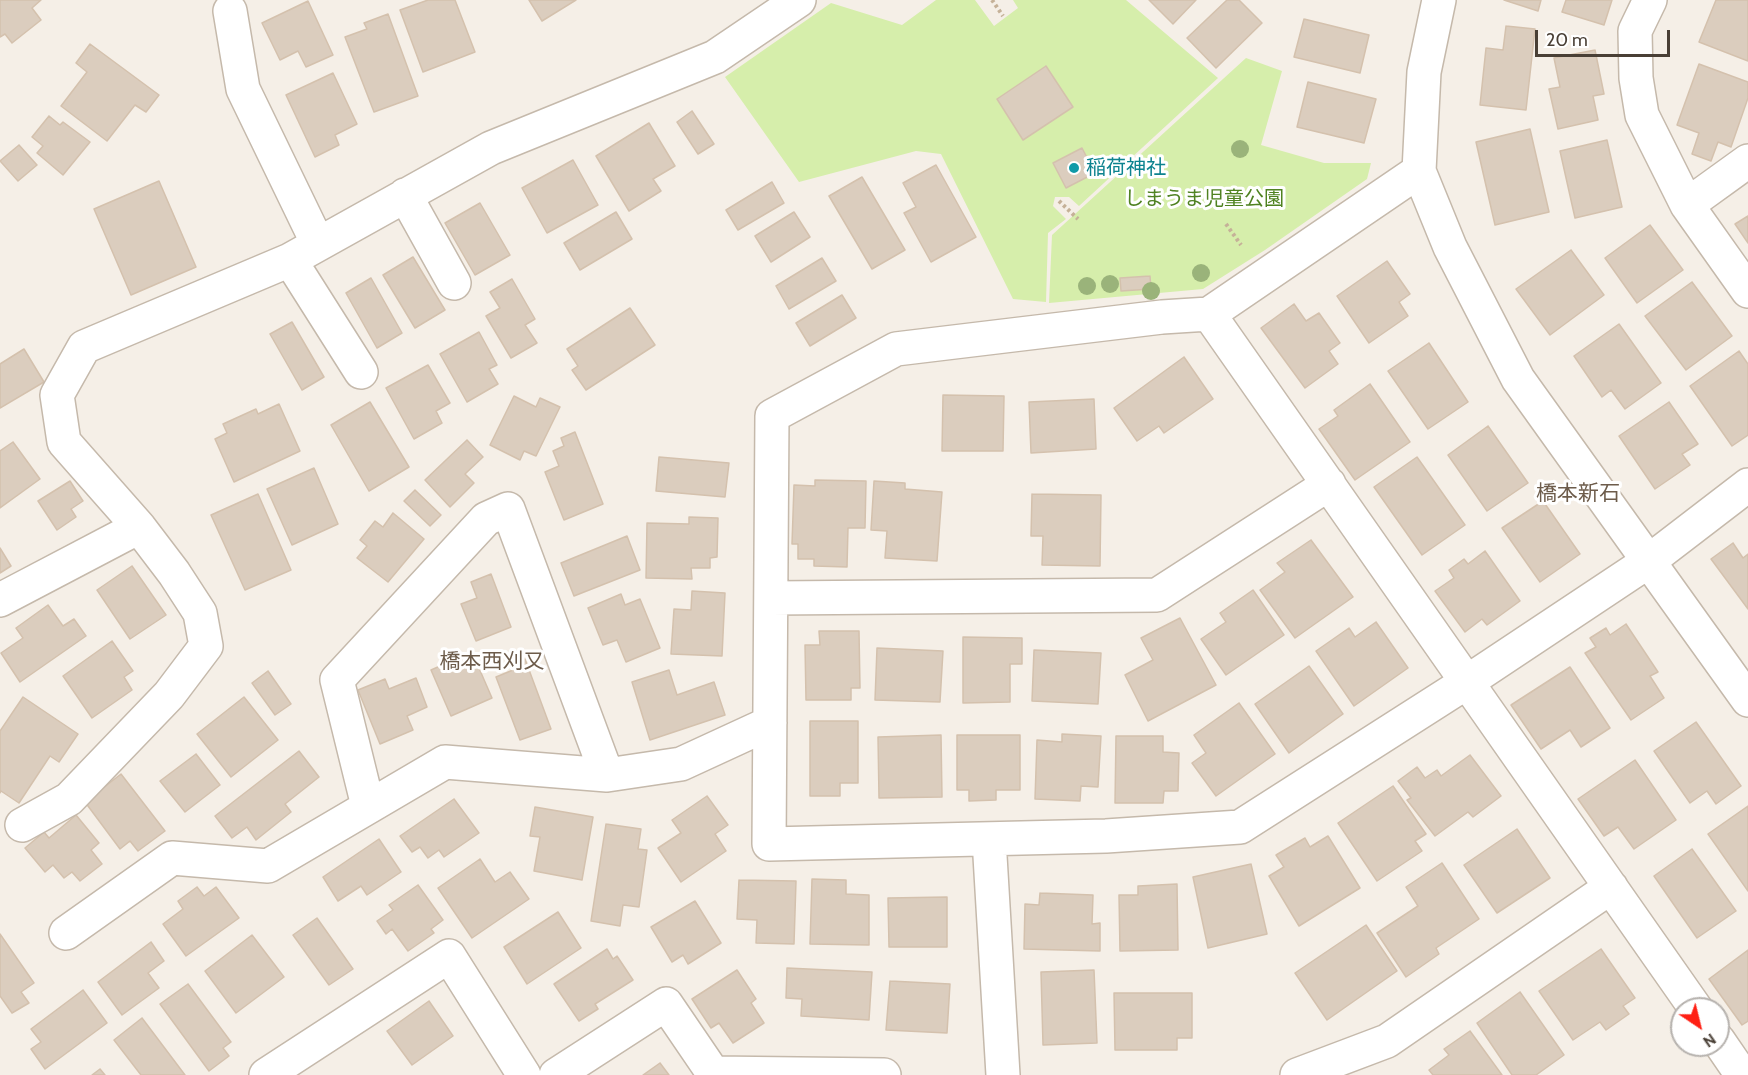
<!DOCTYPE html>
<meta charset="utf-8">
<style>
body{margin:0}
#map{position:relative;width:1748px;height:1075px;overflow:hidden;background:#f5efe7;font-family:Cabin,sans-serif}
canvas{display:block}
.north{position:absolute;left:1670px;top:997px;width:60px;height:60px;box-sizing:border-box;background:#fff;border:2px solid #b6b2ae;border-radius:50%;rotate:145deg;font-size:16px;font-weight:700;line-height:24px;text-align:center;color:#493f35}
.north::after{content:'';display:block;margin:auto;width:21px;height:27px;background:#ff2014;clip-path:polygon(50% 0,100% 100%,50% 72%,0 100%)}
.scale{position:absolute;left:1535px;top:30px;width:135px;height:27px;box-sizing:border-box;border:3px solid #493f35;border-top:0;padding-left:8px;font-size:18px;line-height:21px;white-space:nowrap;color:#493f35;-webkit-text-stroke:4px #fff;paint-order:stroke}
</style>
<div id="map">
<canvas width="1748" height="1075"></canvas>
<div class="north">N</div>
<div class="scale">20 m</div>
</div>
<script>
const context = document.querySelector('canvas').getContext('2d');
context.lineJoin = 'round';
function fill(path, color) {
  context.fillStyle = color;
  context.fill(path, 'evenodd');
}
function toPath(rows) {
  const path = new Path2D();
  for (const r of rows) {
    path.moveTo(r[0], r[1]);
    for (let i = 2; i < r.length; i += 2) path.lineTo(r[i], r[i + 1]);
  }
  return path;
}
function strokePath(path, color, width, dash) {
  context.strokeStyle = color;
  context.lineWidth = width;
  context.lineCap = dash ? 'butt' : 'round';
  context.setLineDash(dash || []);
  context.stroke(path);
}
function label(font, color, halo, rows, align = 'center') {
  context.font = font + ' Cabin,"Noto Sans JP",sans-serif';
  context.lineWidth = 6;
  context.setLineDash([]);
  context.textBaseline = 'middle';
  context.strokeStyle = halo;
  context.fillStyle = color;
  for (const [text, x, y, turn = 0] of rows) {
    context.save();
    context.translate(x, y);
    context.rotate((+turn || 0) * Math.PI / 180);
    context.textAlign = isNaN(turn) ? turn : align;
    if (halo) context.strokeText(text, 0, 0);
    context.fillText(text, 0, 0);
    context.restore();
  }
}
fill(toPath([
 [936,0,975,0,994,26,1018,8,1013,0,1126,0,1218,78,1079,206,1069,197,1055,197,1053,206,1066,219,1048,233,1046,302,1013,299,941,154,916,151,799,182,725,77,831,3,902,25],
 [1246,58,1282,71,1261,145,1324,163,1371,163,1367,179,1265,250,1203,289,1049,303,1052,235]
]), '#d6eeab');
const building = toPath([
 [0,0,41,0,32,8,41,20,12,43,5,34,0,37,0,0],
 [428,0,455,0,475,52,423,72,400,10,428,0],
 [529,0,576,0,542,21,529,0],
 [1149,0,1196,0,1173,24,1149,0],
 [1227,0,1239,0,1262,23,1216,68,1187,38,1227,0],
 [1504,0,1541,0,1538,11,1504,0],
 [1566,0,1612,0,1604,25,1562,12,1566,0],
 [1716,0,1748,0,1748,61,1699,42,1716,0],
 [308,1,333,55,306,67,298,51,280,60,262,23,308,1],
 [388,14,418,96,374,112,345,37,367,29,364,23,388,14],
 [1304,19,1369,35,1360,73,1294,57,1304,19],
 [1506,26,1535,29,1526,110,1480,105,1486,48,1503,50,1506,26],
 [90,44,159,95,146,112,135,105,107,141,61,106,87,72,76,63,90,44],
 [1595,50,1604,94,1593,96,1598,120,1558,129,1549,89,1560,87,1554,58,1595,50],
 [1699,64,1748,82,1748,98,1731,147,1718,142,1711,161,1692,154,1699,133,1677,125,1699,64],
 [1046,66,1073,107,1023,140,997,99,1046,66],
 [333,73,357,124,335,135,339,145,315,157,286,95,333,73],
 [1308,82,1376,99,1364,143,1297,127,1308,82],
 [692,111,714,144,698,154,677,122,692,111],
 [49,116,60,125,63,122,90,142,63,175,37,153,43,146,32,137,49,116],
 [649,123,675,166,653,179,661,191,629,211,596,156,649,123],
 [1530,129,1549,212,1495,225,1476,142,1530,129],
 [1607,140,1622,207,1575,218,1560,151,1607,140],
 [19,145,37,165,18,181,0,161,19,145],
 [1082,148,1095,173,1066,188,1053,163,1082,148],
 [573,160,598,205,547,233,522,188,573,160],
 [936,165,976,237,931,262,904,213,916,207,903,183,936,165],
 [862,177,905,250,872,269,829,196,862,177],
 [159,181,196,267,131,295,94,209,159,181],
 [772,182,784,203,738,230,726,210,772,182],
 [480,203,510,255,475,275,445,223,480,203],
 [616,212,632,239,580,270,564,243,616,212],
 [794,212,810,237,771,262,755,236,794,212],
 [1748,216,1748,243,1735,224,1748,216],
 [1650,225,1683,270,1637,303,1605,258,1650,225],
 [1571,250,1604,295,1550,335,1516,289,1571,250],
 [413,257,445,310,415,328,383,275,413,257],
 [822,258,836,281,789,309,776,286,822,258],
 [1387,261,1410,294,1399,302,1408,316,1369,343,1337,296,1387,261],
 [1150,276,1151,289,1121,291,1120,278,1150,276],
 [371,278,402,333,377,348,346,293,371,278],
 [512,279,535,319,525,325,537,343,511,358,486,316,500,308,490,292,512,279],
 [1692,282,1732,336,1686,370,1645,316,1692,282],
 [842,295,856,318,810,346,796,323,842,295],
 [1294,304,1306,321,1319,313,1340,343,1329,351,1338,364,1305,388,1261,328,1294,304],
 [630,308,655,345,586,390,572,370,578,366,567,349,630,308],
 [292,322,324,377,302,390,270,334,292,322],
 [1619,324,1661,383,1625,409,1611,390,1602,397,1574,356,1619,324],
 [479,332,497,365,489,369,498,384,467,402,440,354,479,332],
 [1429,343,1468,402,1428,429,1388,371,1429,343],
 [24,349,44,382,0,408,0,364,24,349],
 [1739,351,1748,364,1748,435,1732,446,1690,386,1739,351],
 [1184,357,1213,399,1164,433,1159,426,1137,441,1114,408,1184,357],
 [428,365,450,403,436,411,442,423,414,439,386,388,428,365],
 [1370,384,1410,442,1355,480,1319,429,1338,416,1334,410,1370,384],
 [943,395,1004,396,1003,451,942,451,943,395],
 [514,396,536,407,540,398,560,407,536,456,524,451,520,460,490,445,514,396],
 [1094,399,1096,449,1031,453,1029,402,1094,399],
 [370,402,409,467,369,491,331,425,370,402],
 [1669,402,1698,444,1682,454,1690,465,1655,489,1619,436,1669,402],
 [279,404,300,451,234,482,215,439,227,433,223,424,256,409,258,414,279,404],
 [1488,426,1528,483,1487,511,1448,455,1488,426],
 [575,432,603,504,564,520,545,472,559,466,553,451,564,446,561,438,575,432],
 [467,440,483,457,465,474,474,483,450,507,425,480,467,440],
 [13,442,40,479,0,508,0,451,13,442],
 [659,457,729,463,725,497,656,491,659,457],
 [1417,457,1465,525,1422,555,1374,487,1417,457],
 [314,468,338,524,292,545,267,489,314,468],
 [815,480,866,481,865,528,848,528,847,567,814,566,814,559,798,559,798,544,792,544,794,485,815,486,815,480],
 [70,481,83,501,71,509,76,517,57,530,38,501,70,481],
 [874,481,905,483,905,489,942,492,937,561,885,558,887,531,871,530,874,481],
 [415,490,441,515,430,526,404,501,415,490],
 [258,494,291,570,245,590,211,515,258,494],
 [1032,494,1101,495,1100,566,1042,565,1043,536,1031,536,1032,494],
 [1543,501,1580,554,1540,582,1502,528,1543,501],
 [393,513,424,539,388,582,357,558,367,546,360,540,375,521,383,527,393,513],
 [689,517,718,518,717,557,710,558,710,568,691,568,692,579,646,578,647,523,689,524,689,517],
 [627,536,640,570,574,596,561,563,627,536],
 [1311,540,1353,597,1295,638,1260,590,1285,572,1277,563,1311,540],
 [1733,543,1743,558,1748,554,1748,609,1711,559,1733,543],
 [0,548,11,566,0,573,0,548],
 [1485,551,1520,601,1487,625,1482,619,1465,632,1435,591,1454,578,1449,570,1464,559,1468,564,1485,551],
 [132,566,166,615,130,639,97,590,132,566],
 [491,574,511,627,476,641,461,604,477,598,471,582,491,574],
 [1253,590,1284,635,1226,675,1201,639,1226,622,1220,613,1253,590],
 [692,591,725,593,722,656,671,654,674,609,691,610,692,591],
 [621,594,625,605,640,599,660,648,626,662,617,640,603,645,588,608,621,594],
 [48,605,63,626,74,619,86,636,20,682,1,653,23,638,16,628,48,605],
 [1180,618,1216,685,1148,721,1125,675,1153,660,1141,638,1180,618],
 [1376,622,1408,668,1354,706,1316,651,1349,628,1355,637,1376,622],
 [1626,624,1658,672,1650,676,1664,698,1631,720,1585,653,1596,647,1590,638,1606,628,1610,635,1626,624],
 [819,631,859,631,860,688,851,688,851,700,806,700,805,645,820,645,819,631],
 [963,637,1022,638,1022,664,1010,664,1010,702,963,703,963,637],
 [112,641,133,671,124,677,132,690,92,718,63,676,112,641],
 [877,648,943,651,940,702,875,700,877,648],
 [1034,650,1101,653,1098,704,1032,701,1034,650],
 [472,652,492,698,451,716,431,670,472,652],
 [525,659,551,729,520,740,496,677,513,670,511,664,525,659],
 [1309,666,1343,714,1289,753,1255,704,1309,666],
 [1570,667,1610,728,1581,747,1570,730,1541,749,1511,705,1570,667],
 [669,670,677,695,714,682,725,715,650,740,632,682,669,670],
 [268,671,291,704,275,715,252,683,268,671],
 [416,678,427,707,407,716,413,730,380,744,358,690,385,679,389,689,416,678],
 [23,697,78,734,59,762,50,756,19,803,1,791,0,793,0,731,23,697],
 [244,697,278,740,231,777,197,734,244,697],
 [1239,703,1275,754,1216,796,1192,763,1206,753,1194,735,1239,703],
 [810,721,858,721,858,783,840,783,840,796,810,796,810,721],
 [1696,722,1741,786,1716,804,1707,791,1690,803,1654,751,1696,722],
 [1062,734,1101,736,1098,787,1081,786,1080,801,1035,799,1037,740,1062,742,1062,734],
 [941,735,942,797,879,798,878,737,941,735],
 [957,735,1020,735,1020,790,996,790,996,800,969,801,969,790,957,790,957,735],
 [1116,736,1163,736,1163,752,1179,753,1178,791,1164,791,1163,803,1115,803,1116,736],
 [299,751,319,777,285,804,291,812,256,840,247,827,232,838,215,816,299,751],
 [196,754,220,785,185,812,160,781,196,754],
 [1470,755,1501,796,1473,817,1468,812,1435,836,1407,800,1411,798,1398,781,1417,767,1425,778,1437,770,1441,776,1470,755],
 [1635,760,1676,820,1634,849,1618,827,1604,836,1578,799,1635,760],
 [121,774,165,831,138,851,130,841,120,849,85,802,121,774],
 [1393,786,1426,834,1415,841,1422,851,1377,881,1338,823,1393,786],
 [707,796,728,825,715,834,726,851,681,882,658,848,681,833,672,820,707,796],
 [454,799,479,833,444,857,439,850,428,858,420,847,412,852,400,836,454,799],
 [1748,806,1748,891,1708,834,1748,806],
 [535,807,593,817,582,880,534,871,540,837,530,836,535,807],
 [76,815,99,843,91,850,102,864,80,881,72,872,64,878,53,865,45,872,25,848,44,832,49,838,76,815],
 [606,824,641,829,638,849,647,850,639,907,623,905,620,926,591,921,606,824],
 [1517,829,1550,878,1497,913,1464,865,1517,829],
 [1328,836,1360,888,1299,926,1269,876,1284,867,1276,855,1305,838,1310,847,1328,836],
 [379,839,401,872,367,895,361,886,338,901,323,877,379,839],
 [1692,849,1736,911,1697,938,1654,876,1692,849],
 [480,859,495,882,510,872,529,899,472,938,438,888,480,859],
 [1442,863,1479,919,1436,948,1439,954,1406,977,1377,933,1418,906,1406,887,1442,863],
 [1251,864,1267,934,1208,948,1193,877,1251,864],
 [812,879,846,880,846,894,869,895,869,945,810,944,812,879],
 [739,880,796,881,794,944,756,943,757,920,737,919,739,880],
 [1177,884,1178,950,1120,951,1119,895,1138,895,1138,886,1177,884],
 [418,885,443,920,431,929,434,933,408,951,392,929,386,934,377,921,393,910,389,905,418,885],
 [197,887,204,896,216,887,239,918,186,956,163,924,183,909,178,901,197,887],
 [1040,893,1093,895,1092,924,1100,923,1100,951,1024,949,1025,904,1039,905,1040,893],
 [947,897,947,947,889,947,888,898,947,897],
 [695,901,721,943,688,964,683,955,672,962,651,927,695,901],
 [558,912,581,948,527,984,504,947,558,912],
 [317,918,353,969,329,985,293,935,317,918],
 [1366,925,1397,971,1327,1020,1295,973,1366,925],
 [0,934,34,983,21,992,29,1003,12,1013,0,996,0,934],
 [252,935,284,977,236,1013,205,971,252,935],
 [151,942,164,961,148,973,159,988,122,1015,98,982,151,942],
 [607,949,613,959,617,956,633,980,595,1004,598,1009,579,1021,554,984,607,949],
 [1601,949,1635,998,1623,1006,1629,1014,1606,1030,1600,1022,1573,1040,1539,991,1601,949],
 [1748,950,1748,1021,1742,1025,1709,979,1748,950],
 [787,968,872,972,869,1020,801,1016,802,999,786,998,787,968],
 [737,970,756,999,751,1003,764,1023,733,1043,719,1023,711,1028,692,999,737,970],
 [1094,970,1097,1043,1043,1045,1041,972,1094,970],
 [890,981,950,984,947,1033,886,1030,890,981],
 [188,984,231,1042,223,1048,229,1056,209,1071,160,1004,188,984],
 [83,990,107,1023,45,1069,31,1049,41,1042,31,1029,83,990],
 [1520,992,1564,1055,1536,1075,1512,1075,1477,1023,1520,992],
 [1114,993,1192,993,1192,1038,1177,1038,1177,1050,1115,1050,1114,993],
 [429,1001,453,1036,412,1065,387,1031,429,1001],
 [142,1018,185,1075,141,1075,114,1040,142,1018],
 [1470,1031,1502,1075,1433,1075,1429,1070,1449,1055,1444,1049,1470,1031],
 [660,1063,669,1075,643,1075,660,1063],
 [100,1069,105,1075,92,1075,100,1069]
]);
fill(building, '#dbcdbe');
strokePath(building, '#d4c1ad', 1.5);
const minor = toPath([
 [1439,0,1424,72,1419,171,1450,247,1518,379,1748,700],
 [1650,0,1635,31,1636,78,1642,115,1687,205,1748,291],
 [230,11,243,89,318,244],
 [1419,171,1209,314,1162,317,896,349,772,416,769,844,1106,836,1240,827,1467,682,1649,561,1748,485],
 [405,195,454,283],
 [1687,205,1748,161],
 [290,260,361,372],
 [1209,314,1696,1009],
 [771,598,1157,595,1329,484],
 [0,600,139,527],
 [368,806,337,680,486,519,508,509,607,775],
 [22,825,69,799,169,695,206,646,200,613,174,573,139,527,64,442,57,395,84,347,290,260,491,148,715,57,799,0],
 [989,839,1003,1075],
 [66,933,172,858,268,866,445,762,607,775,681,764,770,723],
 [1718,1040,1742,1075],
 [266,1075,449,956,524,1075],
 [556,1075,666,1004,713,1073,884,1075],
 [1297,1075,1387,1041,1611,887]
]);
strokePath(minor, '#c5b9ab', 36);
strokePath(toPath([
 [992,0,1003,16],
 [1059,201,1078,219],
 [1226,224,1241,245]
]), '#c5b198', 4, [3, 3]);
strokePath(minor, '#fff', 33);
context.fillStyle = '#9ab37a';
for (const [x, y] of [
 [1240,149],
 [1201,273],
 [1110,284],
 [1087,286],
 [1151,291]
]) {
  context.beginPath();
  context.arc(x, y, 9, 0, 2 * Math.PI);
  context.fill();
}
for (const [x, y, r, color] of [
 [1074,168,6,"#0f9aa8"]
]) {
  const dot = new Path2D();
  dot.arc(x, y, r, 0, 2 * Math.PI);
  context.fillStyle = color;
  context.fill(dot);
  strokePath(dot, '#fff', 2);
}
label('20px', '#0d838f', '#fff', [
 ["稲荷神社",1086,168]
], 'left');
label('20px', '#4f8221', '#fff', [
 ["しまうま児童公園",1204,199]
]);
label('21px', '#6d5c4b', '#fff', [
 ["橋本新石",1578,494],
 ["橋本西刈又",492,662]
]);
</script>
